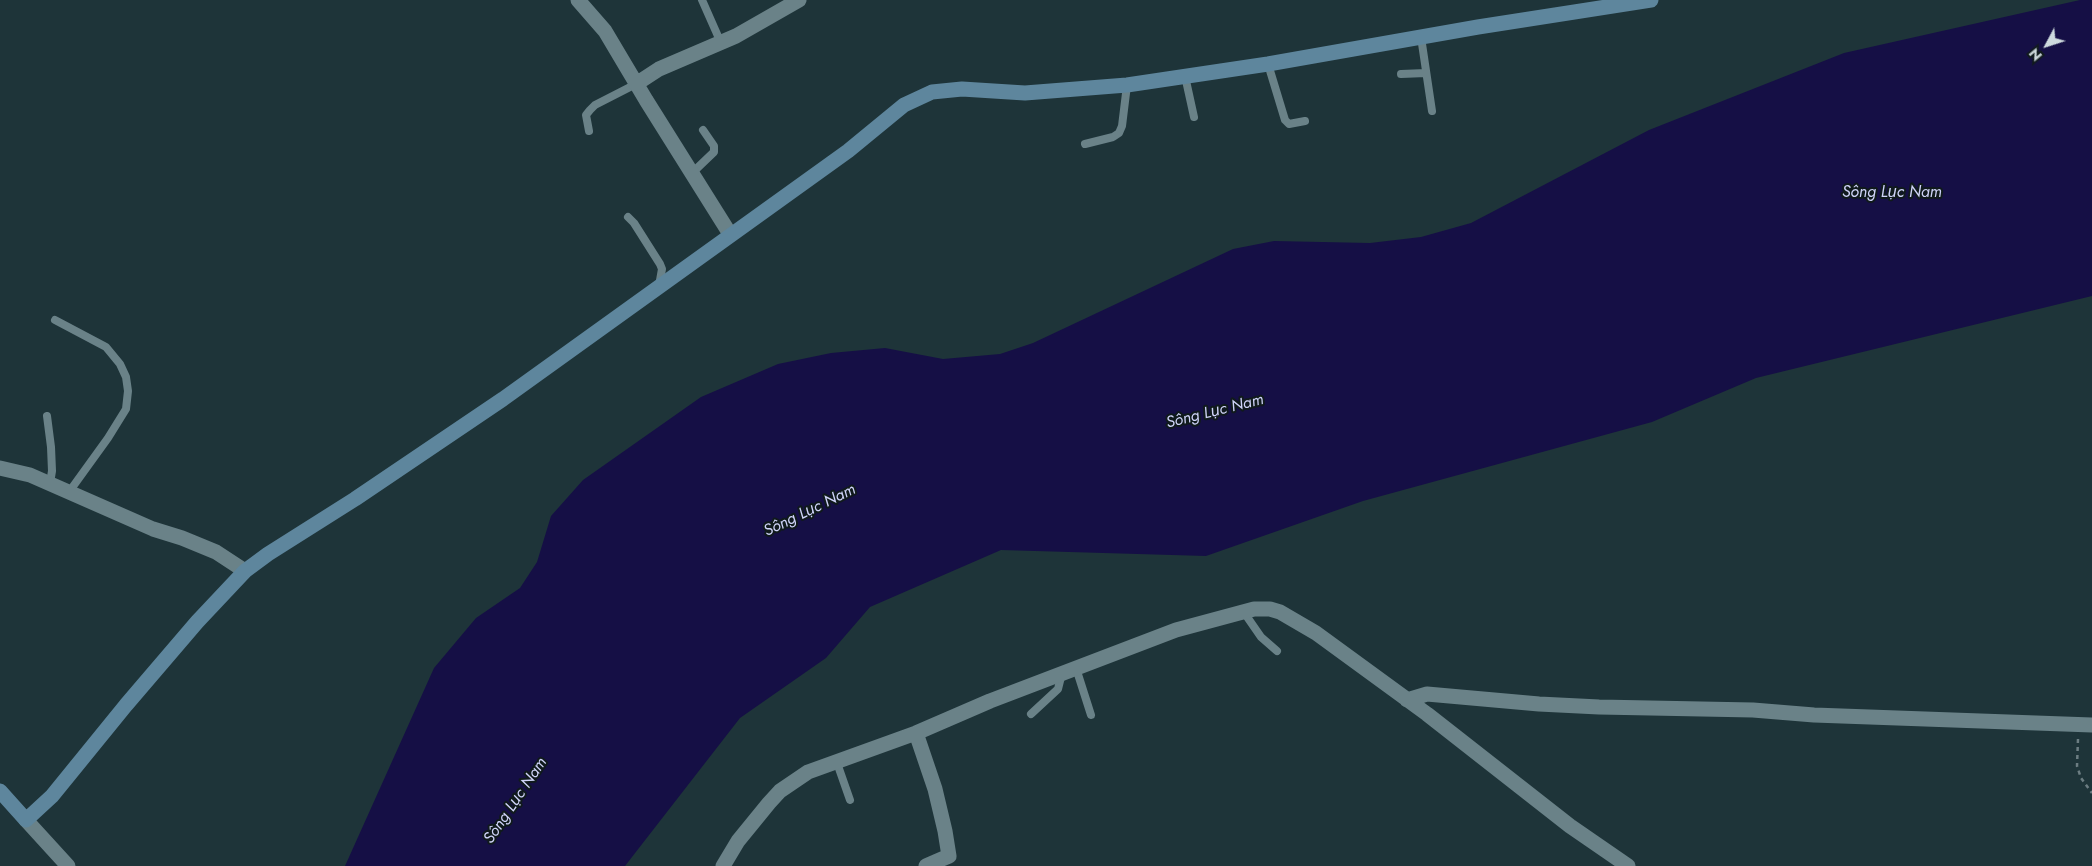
<!DOCTYPE html>
<meta charset="utf-8">
<style>
body{margin:0}
#map{position:relative;width:2092px;height:866px;overflow:hidden;background:#1e3439;font-family:Jost,sans-serif}
canvas{display:block}
.north{position:absolute;left:2022px;top:20px;width:50px;height:50px;-webkit-text-stroke:4px #101a1c;paint-order:stroke;rotate:230deg;font-size:14px;font-weight:700;line-height:20px;text-align:center;color:#cedade}
.north::after{content:'';display:block;margin:auto;width:18px;height:22px;background:#cedade;clip-path:polygon(50% 0,100% 100%,50% 72%,0 100%)}
</style>
<div id="map">
<canvas width="2092" height="866"></canvas>
<div class="north">N</div>
</div>
<script>
const context = document.querySelector('canvas').getContext('2d');
context.lineJoin = 'round';
function fill(path, color) {
  context.fillStyle = color;
  context.fill(path, 'evenodd');
}
function toPath(rows) {
  const path = new Path2D();
  for (const r of rows) {
    path.moveTo(r[0], r[1]);
    for (let i = 2; i < r.length; i += 2) path.lineTo(r[i], r[i + 1]);
  }
  return path;
}
function strokePath(path, color, width, dash) {
  context.strokeStyle = color;
  context.lineWidth = width;
  context.lineCap = dash ? 'butt' : 'round';
  context.setLineDash(dash || []);
  context.stroke(path);
}
function label(font, color, halo, rows, align = 'center') {
  context.font = font + ' Jost,sans-serif';
  context.lineWidth = 4;
  context.setLineDash([]);
  context.textBaseline = 'middle';
  context.strokeStyle = halo;
  context.fillStyle = color;
  for (const [text, x, y, turn = 0] of rows) {
    context.save();
    context.translate(x, y);
    context.rotate((+turn || 0) * Math.PI / 180);
    context.textAlign = isNaN(turn) ? turn : align;
    if (halo) context.strokeText(text, 0, 0);
    context.fillText(text, 0, 0);
    context.restore();
  }
}
fill(toPath([
 [2080,0,2092,0,2092,296,1756,378,1652,422,1363,501,1206,556,1001,550,870,607,826,658,740,718,625,866,345,866,434,668,476,618,520,588,537,562,551,516,583,480,701,397,778,364,831,353,885,348,943,359,1000,354,1033,343,1233,249,1274,241,1370,243,1421,237,1471,223,1649,130,1844,53]
]), '#150f45');
strokePath(toPath([
 [2078,739,2077,766,2081,778,2092,793]
]), '#6c7d82', 2.5, [4, 4]);
strokePath(toPath([
 [702,0,721,43],
 [1421,37,1432,111],
 [1268,64,1285,120,1289,124,1305,121],
 [1401,74,1426,73],
 [1185,76,1194,117],
 [589,131,586,115,590,110,595,105,636,84],
 [1085,144,1113,137,1119,133,1122,126,1127,85],
 [691,174,714,152,714,146,703,130],
 [628,217,634,223,660,264,662,269,659,286],
 [55,320,106,347,120,364,126,377,128,391,126,409,108,438,69,492],
 [47,416,51,447,52,471,50,483],
 [1243,611,1261,637,1277,651],
 [1076,668,1091,715],
 [1031,714,1058,689,1062,673],
 [836,760,850,800]
]), '#6a8288', 8);
strokePath(toPath([
 [578,0,605,31,646,100,730,234],
 [636,84,659,69,736,36,799,0],
 [0,468,30,475,153,529,182,538,216,552,245,571],
 [1407,700,1427,694,1539,704,1599,707,1753,710,1814,715,2092,725],
 [916,733,935,789,945,831,949,856,926,866],
 [26,820,68,866],
 [723,866,738,841,769,803,780,791,808,772,916,733,990,701,1176,630,1254,609,1270,609,1280,612,1316,633,1427,714,1570,826,1628,866]
]), '#6a8288', 15);
strokePath(toPath([
 [0,791,26,820,52,796,126,705,197,622,245,571,268,554,355,499,503,399,848,151,904,105,932,92,962,89,1025,93,1127,85,1268,64,1478,27,1651,0]
]), '#5e869d', 15);
label('italic 16px', '#cfd3f8', '#101a1c', [
 ["Sông Lục Nam",1892,193],
 ["Sông Lục Nam",1215,412,-14],
 ["Sông Lục Nam",810,511,-26],
 ["Sông Lục Nam",516,801,-56]
]);
</script>
